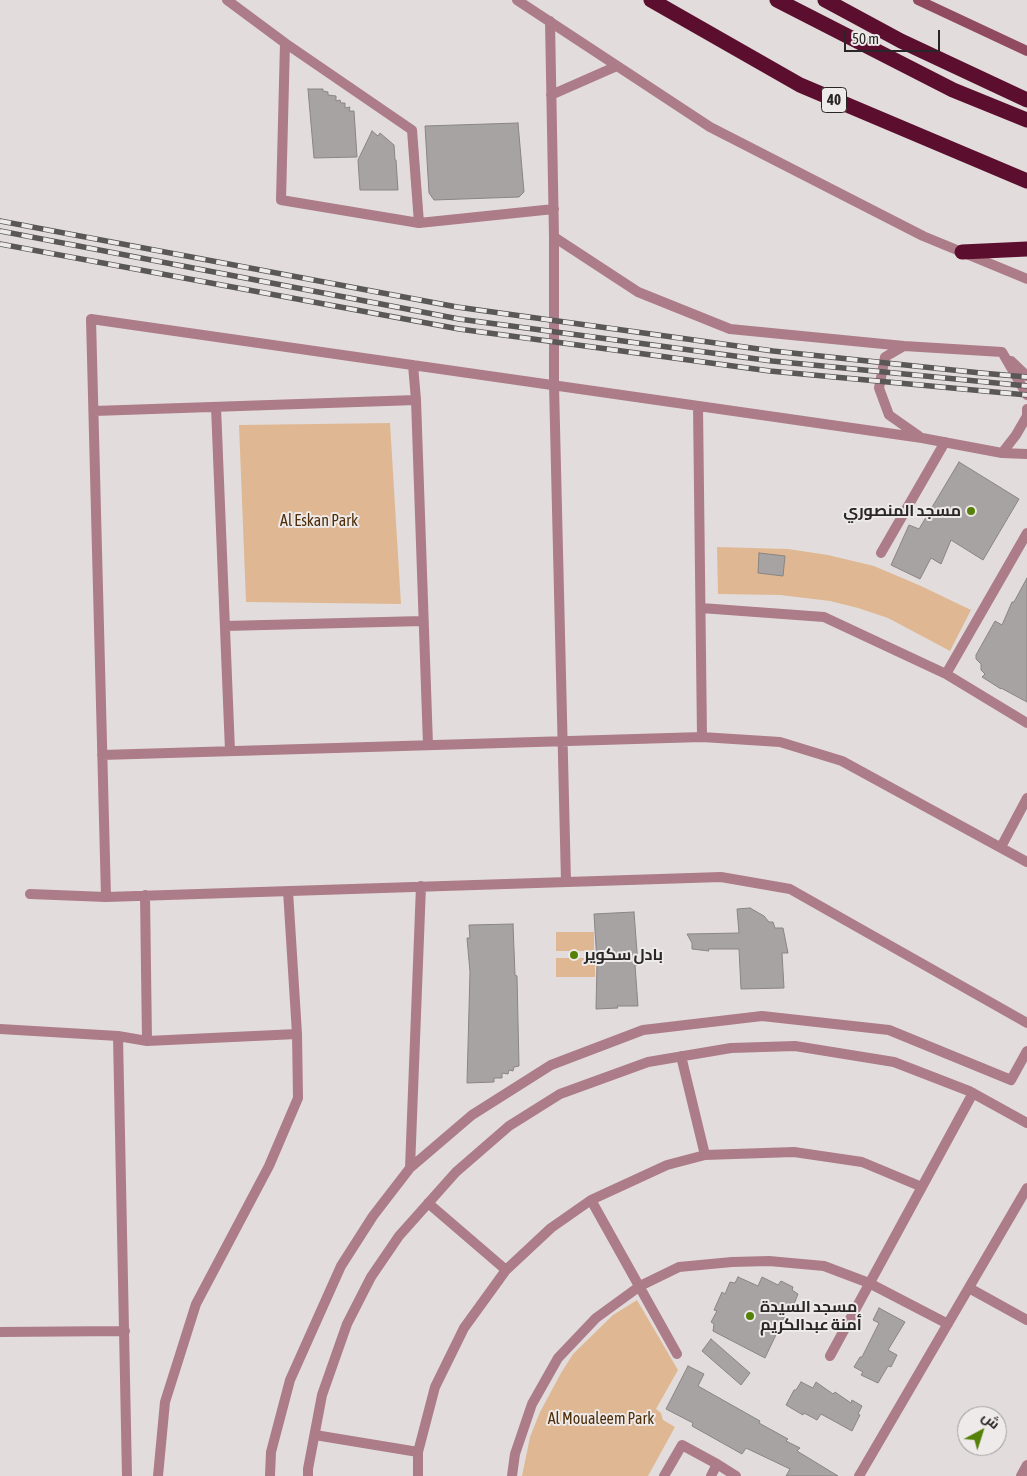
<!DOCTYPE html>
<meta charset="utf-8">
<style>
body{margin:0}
#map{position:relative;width:1027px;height:1476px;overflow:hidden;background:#e2dddc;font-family:"Asap Condensed",Cairo,sans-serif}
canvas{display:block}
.north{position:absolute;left:957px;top:1406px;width:50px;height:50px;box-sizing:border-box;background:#efeaea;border:1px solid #9f9c9c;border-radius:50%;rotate:40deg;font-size:14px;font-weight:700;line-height:20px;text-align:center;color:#282626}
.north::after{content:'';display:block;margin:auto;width:18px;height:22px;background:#568109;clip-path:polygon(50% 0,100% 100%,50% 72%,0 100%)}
.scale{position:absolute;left:844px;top:30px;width:96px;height:22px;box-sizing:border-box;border:2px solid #282626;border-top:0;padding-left:6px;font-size:15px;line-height:18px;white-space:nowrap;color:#282626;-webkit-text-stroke:4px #efeaea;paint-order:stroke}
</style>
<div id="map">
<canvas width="1027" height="1476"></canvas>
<div class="north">ش</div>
<div class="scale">50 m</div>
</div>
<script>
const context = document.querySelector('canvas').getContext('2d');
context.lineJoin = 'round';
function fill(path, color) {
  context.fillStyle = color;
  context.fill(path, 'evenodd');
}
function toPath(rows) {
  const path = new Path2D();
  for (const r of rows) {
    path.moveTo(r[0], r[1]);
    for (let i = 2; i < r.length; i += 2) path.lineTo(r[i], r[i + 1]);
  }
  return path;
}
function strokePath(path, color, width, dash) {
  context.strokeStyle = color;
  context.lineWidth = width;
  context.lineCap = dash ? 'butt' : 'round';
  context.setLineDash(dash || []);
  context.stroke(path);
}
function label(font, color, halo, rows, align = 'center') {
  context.font = font + ' "Asap Condensed",Cairo,sans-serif';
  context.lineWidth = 4;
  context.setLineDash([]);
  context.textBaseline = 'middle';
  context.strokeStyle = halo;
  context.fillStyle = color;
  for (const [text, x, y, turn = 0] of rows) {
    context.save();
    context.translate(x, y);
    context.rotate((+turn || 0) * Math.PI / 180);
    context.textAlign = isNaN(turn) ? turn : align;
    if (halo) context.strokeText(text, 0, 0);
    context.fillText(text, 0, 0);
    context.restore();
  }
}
fill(toPath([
 [390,423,401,604,246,602,239,425],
 [717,547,788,549,828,555,874,566,921,586,971,610,950,651,888,618,858,608,830,601,780,595,718,594],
 [556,932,594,932,594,951,556,951],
 [556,958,595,958,595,977,556,977],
 [637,1300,678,1370,656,1409,661,1413,663,1420,675,1427,648,1476,522,1476,530,1437,540,1412,561,1373,573,1354,613,1315]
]), '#dfb893');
const building = toPath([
 [308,89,323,89,323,91,328,92,328,95,336,96,336,101,340,100,341,103,345,103,345,108,350,107,349,111,354,111,357,157,314,158,308,89],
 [518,123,524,192,519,197,434,200,429,193,425,126,518,123],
 [372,131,378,136,380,133,394,145,395,160,396,160,398,190,360,190,358,160,372,131],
 [959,462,1019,499,983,560,951,540,941,564,931,558,920,579,891,565,909,525,919,529,959,462],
 [759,553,785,556,783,576,758,573,759,553],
 [1027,578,1027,702,1001,688,1001,689,982,677,985,674,981,670,981,664,976,659,976,655,995,621,1002,625,1012,602,1014,602,1027,578],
 [750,908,764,916,769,922,773,922,775,928,783,928,788,953,782,953,784,988,741,989,739,949,708,949,709,951,692,949,692,943,687,934,739,933,737,909,750,908],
 [634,912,638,965,635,965,638,1006,617,1006,618,1008,596,1009,597,963,594,914,634,912],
 [513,924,515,975,517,976,519,1066,514,1067,513,1071,509,1070,508,1074,502,1073,502,1078,494,1078,494,1082,467,1083,470,972,467,938,470,938,469,925,513,924],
 [738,1277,758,1286,762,1277,778,1285,781,1281,793,1287,792,1290,798,1294,794,1304,791,1303,765,1358,713,1331,714,1324,711,1322,717,1311,714,1310,722,1292,725,1294,730,1282,735,1283,738,1277],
 [879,1308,905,1322,888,1350,897,1355,891,1367,888,1366,878,1383,861,1375,863,1372,854,1367,860,1357,862,1357,879,1323,873,1320,879,1308],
 [711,1339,750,1373,741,1385,702,1351,711,1339],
 [688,1366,704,1374,698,1386,760,1421,759,1423,788,1439,786,1441,800,1448,797,1451,838,1476,786,1476,790,1469,746,1448,742,1454,692,1426,693,1423,666,1409,688,1366],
 [801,1382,813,1388,816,1382,833,1394,835,1392,851,1403,852,1400,862,1406,858,1414,860,1415,852,1431,821,1414,817,1420,804,1413,803,1415,786,1405,794,1390,796,1390,801,1382]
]);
fill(building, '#a7a3a2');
strokePath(building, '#898584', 1);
strokePath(toPath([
 [227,0,285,43,412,130,419,223],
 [517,0,710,127,923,236,1027,279],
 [550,21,554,237,554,385,566,882],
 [285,43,281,200,419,223,554,209],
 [551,95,617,66],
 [554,237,638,292,730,329,904,346,1002,352,1027,395],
 [904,346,885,357,879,388,889,415,919,436],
 [1011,361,1027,376],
 [413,365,416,400,428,745],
 [698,406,702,737],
 [216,407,230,751],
 [94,411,416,400],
 [1002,453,1016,435,1027,416,1027,409],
 [881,553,945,442],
 [701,608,824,617,946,674,1027,723],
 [225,626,423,621],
 [946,674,1027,533],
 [102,755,702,737,780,742,842,761,1027,862],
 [1001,847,1027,798],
 [30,894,106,897,721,877,790,889,1027,1023],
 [145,895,147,1041],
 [106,897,91,319,922,438,1002,453,1027,454],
 [0,1029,118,1036,147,1041,297,1034],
 [118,1036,127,1476],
 [681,1056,705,1155],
 [410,1168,421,886],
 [591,1200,677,1354],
 [428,1203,506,1270],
 [969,1288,1027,1320],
 [0,1332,125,1331],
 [830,1356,973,1093],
 [315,1435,418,1452],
 [158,1476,165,1402,196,1304,269,1166,298,1098,297,1034,288,891],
 [270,1476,271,1452,290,1380,341,1266,373,1216,410,1168,472,1115,551,1065,643,1030,762,1016,889,1030,1011,1080,1027,1051],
 [308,1476,308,1469,322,1395,347,1324,371,1277,399,1236,456,1172,509,1126,560,1094,648,1062,731,1048,795,1046,894,1062,969,1091,1027,1123],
 [418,1476,418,1452,435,1387,464,1328,506,1270,551,1228,591,1200,667,1165,705,1155,794,1152,862,1162,922,1187],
 [512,1476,515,1454,532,1404,558,1358,596,1318,640,1286,679,1267,732,1262,769,1261,824,1266,869,1283,948,1324],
 [664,1476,682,1445,717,1464,736,1476],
 [711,1476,717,1464],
 [859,1476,1027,1188],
 [1021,1476,1027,1465]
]), '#ad7c89', 10);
strokePath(toPath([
 [918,0,1027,51]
]), '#914b61', 10);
strokePath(toPath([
 [651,0,800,85,1027,181],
 [777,0,953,90,1027,120],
 [825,0,901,41,1027,100],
 [962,252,1027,249]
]), '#5c0e2e', 15);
const rail = toPath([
 [0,221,457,307,773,351,981,373,1027,377],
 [0,231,459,319,772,361,1027,386],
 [0,244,459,329,770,371,1027,395]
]);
strokePath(rail, '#5a5757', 5.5);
strokePath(rail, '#efeaea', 4, [11]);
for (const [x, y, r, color] of [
 [971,511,5,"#568109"],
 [574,955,5,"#568109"],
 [750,1316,5,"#568109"]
]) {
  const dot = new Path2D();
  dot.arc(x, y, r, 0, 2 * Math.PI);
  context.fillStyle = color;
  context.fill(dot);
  strokePath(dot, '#efeaea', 2);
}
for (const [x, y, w] of [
 [834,100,25]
]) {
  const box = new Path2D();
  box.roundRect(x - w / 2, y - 12.5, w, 25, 4);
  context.fillStyle = '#efeaea';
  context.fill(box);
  strokePath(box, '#282626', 1);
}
label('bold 15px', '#282626', null, [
 ["40",834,100]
]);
label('bold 16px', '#282626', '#efeaea', [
 ["مسجد المنصوري",961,511,"right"],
 ["بادل سكوير",584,955],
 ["مسجد السيدة",760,1307],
 ["أمنة عبدالكريم",760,1325]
], 'left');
label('16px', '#4e2f0a', '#efeaea', [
 ["Al Eskan Park",319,521],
 ["Al Moualeem Park",601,1419]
]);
</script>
